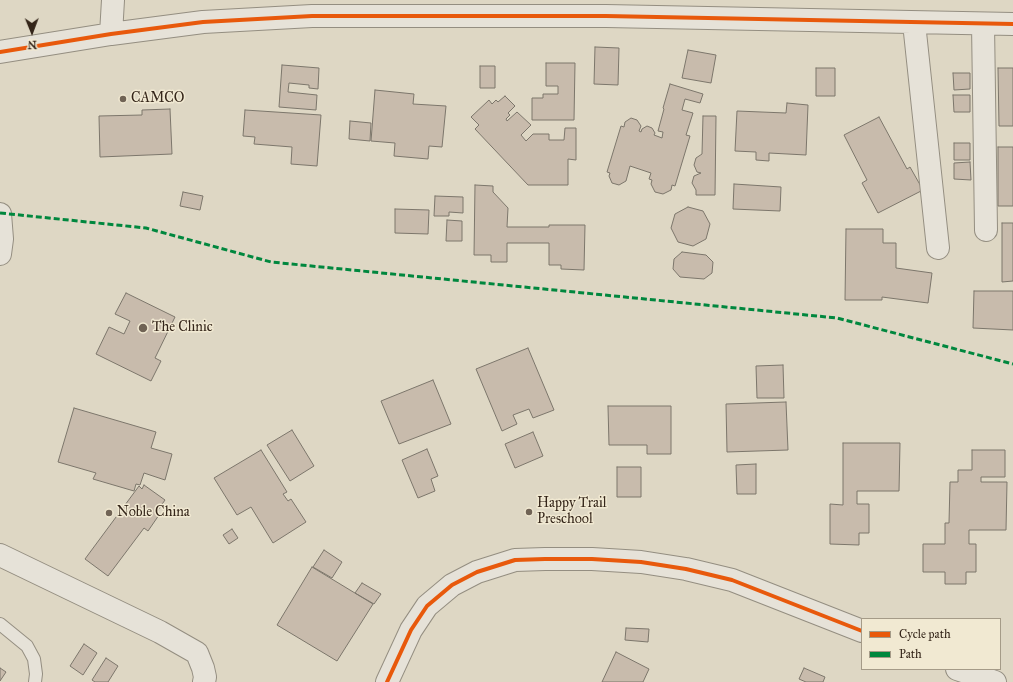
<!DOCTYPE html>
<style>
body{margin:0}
#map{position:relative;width:1013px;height:682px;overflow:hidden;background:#ded7c4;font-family:"IM FELL Great Primer",serif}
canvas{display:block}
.legend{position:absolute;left:861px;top:618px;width:140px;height:52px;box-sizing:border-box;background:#f1e9d2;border:1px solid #a59b88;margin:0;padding:5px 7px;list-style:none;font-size:12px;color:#342519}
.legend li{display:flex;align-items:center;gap:8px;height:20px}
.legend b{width:20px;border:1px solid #a59b88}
.north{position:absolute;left:12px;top:12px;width:40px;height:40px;-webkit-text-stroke:3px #f1e9d2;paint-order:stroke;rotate:179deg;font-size:11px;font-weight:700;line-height:16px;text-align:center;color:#342519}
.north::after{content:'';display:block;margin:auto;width:14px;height:18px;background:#342519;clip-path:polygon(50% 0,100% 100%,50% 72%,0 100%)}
</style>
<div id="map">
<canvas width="1013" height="682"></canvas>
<ul class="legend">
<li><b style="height:5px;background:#e8590c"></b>Cycle path</li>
<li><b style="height:5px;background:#00873e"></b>Path</li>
</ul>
<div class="north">N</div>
</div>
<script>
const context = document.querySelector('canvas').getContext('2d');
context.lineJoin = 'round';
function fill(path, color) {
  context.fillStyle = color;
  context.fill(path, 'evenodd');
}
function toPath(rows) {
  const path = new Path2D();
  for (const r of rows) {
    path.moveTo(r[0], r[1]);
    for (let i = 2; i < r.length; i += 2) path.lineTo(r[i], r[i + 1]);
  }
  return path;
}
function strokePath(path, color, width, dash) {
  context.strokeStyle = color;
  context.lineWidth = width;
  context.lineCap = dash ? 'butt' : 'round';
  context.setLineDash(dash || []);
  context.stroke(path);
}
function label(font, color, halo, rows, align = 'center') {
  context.font = font + ' "IM FELL Great Primer",serif';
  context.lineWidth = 3;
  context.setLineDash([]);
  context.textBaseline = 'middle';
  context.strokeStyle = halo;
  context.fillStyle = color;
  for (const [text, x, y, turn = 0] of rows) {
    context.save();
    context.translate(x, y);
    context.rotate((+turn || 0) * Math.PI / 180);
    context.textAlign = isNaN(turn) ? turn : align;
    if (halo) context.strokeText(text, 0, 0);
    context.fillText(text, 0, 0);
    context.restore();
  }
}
const building = toPath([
 [595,47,619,48,618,85,594,84,595,47],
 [688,50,716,55,711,83,682,78,688,50],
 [546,63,575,63,574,120,532,120,532,98,543,98,543,94,558,94,558,86,546,86,546,63],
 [282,65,319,68,318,89,309,88,309,85,289,83,288,92,317,95,316,110,279,107,282,65],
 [480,66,495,66,495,88,480,88,480,66],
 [816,68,835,68,835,96,816,96,816,68],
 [998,68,1013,68,1013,126,999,126,998,68],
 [953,73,970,73,970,89,954,90,953,73],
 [670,84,703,94,700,103,685,99,682,110,693,113,686,135,690,136,675,186,672,185,671,190,663,194,655,192,651,184,652,180,649,179,651,173,630,166,626,181,619,185,612,183,609,176,610,173,607,172,621,126,624,127,625,122,631,118,637,120,641,126,639,131,641,132,642,129,647,126,652,128,655,133,654,135,662,138,663,132,658,131,664,109,663,108,670,84],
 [375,90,414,94,413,104,446,106,442,147,429,146,428,159,394,156,395,143,371,141,375,90],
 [953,95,970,95,970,112,954,112,953,95],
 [505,96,515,106,508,113,510,115,506,119,507,121,517,112,531,125,521,135,526,141,533,134,549,134,549,140,564,140,565,128,576,128,576,160,568,159,568,185,528,185,475,129,479,125,471,117,489,100,492,104,496,100,498,102,505,96],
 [787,103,808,105,806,155,769,153,769,161,756,160,756,152,735,151,737,111,786,113,787,103],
 [170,109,172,154,100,157,99,116,142,115,142,110,170,109],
 [245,110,321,115,317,166,291,164,292,147,254,144,255,137,243,136,245,110],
 [703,116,716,116,715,195,696,195,696,190,692,183,694,176,701,173,697,172,694,165,696,158,702,154,703,116],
 [879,117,907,169,910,167,923,190,878,213,862,183,867,180,844,135,879,117],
 [350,121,371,123,370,141,349,139,350,121],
 [954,143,970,143,970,160,954,160,954,143],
 [998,147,1013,147,1013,206,998,206,998,147],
 [970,162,971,180,954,179,954,163,970,162],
 [734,184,781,187,780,211,733,209,734,184],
 [475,185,493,186,493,192,508,208,507,227,549,227,549,225,585,225,584,270,561,269,561,265,549,265,549,243,507,243,507,262,491,262,491,255,474,255,475,185],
 [183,192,203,196,200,210,180,206,183,192],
 [435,196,463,197,463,213,449,212,449,216,434,216,435,196],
 [688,207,703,211,710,224,706,239,693,246,678,242,671,228,675,214,688,207],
 [395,209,429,210,428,234,395,233,395,209],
 [447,220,462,221,462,241,446,241,447,220],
 [1002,223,1013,223,1013,281,1002,282,1002,223],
 [846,229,883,229,883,243,896,243,896,268,932,273,928,303,882,297,882,300,845,300,846,229],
 [682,252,706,255,713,262,712,273,704,279,680,277,673,269,674,259,682,252],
 [974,291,1013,291,1013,330,973,328,974,291],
 [126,293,175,317,155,358,161,361,151,381,96,354,109,327,124,334,130,321,115,314,126,293],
 [528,348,554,410,533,418,529,409,513,415,517,424,502,431,476,369,528,348],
 [783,365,784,398,757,398,756,366,783,365],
 [433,380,451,424,399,444,381,401,433,380],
 [786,402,788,450,727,452,726,404,786,402],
 [608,406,671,406,671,454,647,454,647,445,609,445,608,406],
 [74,408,156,432,151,448,172,454,165,480,144,473,140,485,136,484,134,491,93,479,96,473,58,462,74,408],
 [292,430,314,466,290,481,267,445,292,430],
 [533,432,543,456,515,468,505,444,533,432],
 [843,443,900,443,899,491,857,491,857,504,869,504,869,533,859,533,859,545,830,544,830,504,843,505,843,443],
 [427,449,438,476,431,479,435,491,418,498,402,460,427,449],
 [261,450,287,492,283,494,288,501,291,499,306,522,273,543,251,507,237,515,214,478,261,450],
 [972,450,1005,450,1005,477,981,477,981,482,1007,482,1006,530,969,530,969,544,976,544,976,572,966,572,966,584,945,584,945,572,923,572,923,544,945,544,945,523,949,523,950,482,958,482,958,470,972,470,972,450],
 [756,464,756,494,737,494,736,465,756,464],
 [617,467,641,467,641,497,617,497,617,467],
 [144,485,165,500,156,513,159,515,148,531,144,528,108,576,85,559,139,486,142,489,144,485],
 [232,529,238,538,229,544,223,535,232,529],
 [324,550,342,562,332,578,313,567,324,550],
 [312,567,373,604,337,661,277,625,312,567],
 [362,583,381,594,374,604,355,593,362,583],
 [626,628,649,629,648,642,625,640,626,628],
 [84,644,97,653,83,675,70,666,84,644],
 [616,652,649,669,643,682,602,682,616,652],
 [106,658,118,666,108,682,95,682,92,680,106,658],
 [0,668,6,672,0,681,0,668],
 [804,668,825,677,823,682,806,682,799,679,804,668]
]);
fill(building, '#c8bbac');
strokePath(building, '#7c766b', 1);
const lane = toPath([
 [0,624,27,646,34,659,36,674,35,682]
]);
const street = toPath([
 [914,23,938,248],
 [983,24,986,230],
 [111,34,113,0],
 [0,52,111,34,203,22,312,16,606,16,1013,24],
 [0,214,2,239,0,254],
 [0,555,160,632,197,653,203,668,205,677,204,682],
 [957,669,995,682],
 [387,682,411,630,427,606,452,585,477,572,515,560,545,559,592,559,641,562,686,569,732,580,862,631]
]);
strokePath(lane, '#948e81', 14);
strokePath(street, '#948e81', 24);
strokePath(lane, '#e6e2d8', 12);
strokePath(street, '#e6e2d8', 22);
strokePath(toPath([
 [0,213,146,228,271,262,837,318,1013,364]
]), '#00873e', 3, [6, 3]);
strokePath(toPath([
 [0,52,111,34,203,22,312,16,606,16,1013,24],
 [387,682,411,630,427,606,452,585,477,572,515,560,545,559,592,559,641,562,686,569,732,580,862,631]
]), '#e8590c', 4);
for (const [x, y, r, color] of [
 [123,99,4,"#706355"],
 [143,328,5,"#706355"],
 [529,512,4,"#706355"],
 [109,513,4,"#706355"]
]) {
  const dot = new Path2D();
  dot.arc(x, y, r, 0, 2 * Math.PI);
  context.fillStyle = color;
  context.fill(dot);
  strokePath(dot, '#f1e9d2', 1.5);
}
label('14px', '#342519', '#f1e9d2', [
 ["CAMCO",131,99],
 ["The Clinic",152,328],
 ["Happy Trail",537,504],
 ["Preschool",537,520],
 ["Noble China",117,513]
], 'left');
</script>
